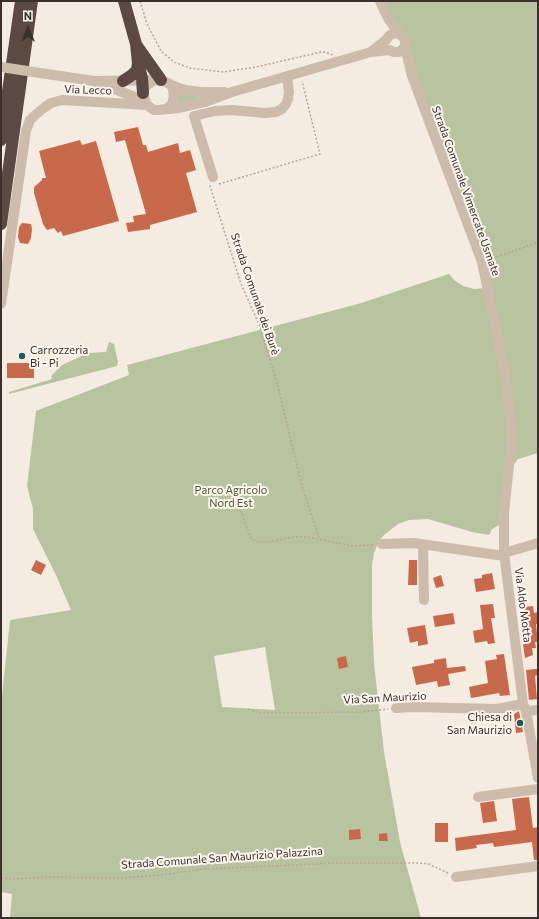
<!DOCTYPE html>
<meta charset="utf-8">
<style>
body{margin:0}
#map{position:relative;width:539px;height:919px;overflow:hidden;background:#f4ebe1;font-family:Commissioner,sans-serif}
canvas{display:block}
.frame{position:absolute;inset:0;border:2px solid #3b302b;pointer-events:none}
.north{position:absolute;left:8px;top:8px;width:40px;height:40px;-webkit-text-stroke:3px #fbf5ee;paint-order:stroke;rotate:0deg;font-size:11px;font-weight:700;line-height:16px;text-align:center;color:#3b302b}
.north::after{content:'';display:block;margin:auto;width:14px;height:18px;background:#3b302b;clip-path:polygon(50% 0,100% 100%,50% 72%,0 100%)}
</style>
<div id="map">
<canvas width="539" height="919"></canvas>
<div class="frame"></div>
<div class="north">N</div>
</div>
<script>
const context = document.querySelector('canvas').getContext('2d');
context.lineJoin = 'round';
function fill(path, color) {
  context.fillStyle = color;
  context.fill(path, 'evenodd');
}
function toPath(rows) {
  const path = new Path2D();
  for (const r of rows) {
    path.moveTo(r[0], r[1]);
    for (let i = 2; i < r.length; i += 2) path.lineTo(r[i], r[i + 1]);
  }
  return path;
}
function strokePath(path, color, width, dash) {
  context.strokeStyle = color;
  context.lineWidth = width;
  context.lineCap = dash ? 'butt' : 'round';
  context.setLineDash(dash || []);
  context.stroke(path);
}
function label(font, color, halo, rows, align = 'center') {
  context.font = font + ' Commissioner,sans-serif';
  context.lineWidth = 4;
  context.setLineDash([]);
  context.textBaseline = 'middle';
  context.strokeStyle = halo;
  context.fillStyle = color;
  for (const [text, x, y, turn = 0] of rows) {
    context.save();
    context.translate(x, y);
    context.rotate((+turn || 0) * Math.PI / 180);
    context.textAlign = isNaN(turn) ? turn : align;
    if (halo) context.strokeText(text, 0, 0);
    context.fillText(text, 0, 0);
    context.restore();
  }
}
fill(toPath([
 [385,1,538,1,538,453,518,459,514,464,501,524,492,529,489,535,472,532,428,519,409,520,398,524,384,535,379,541,374,553,372,565,372,614,374,663,384,752,400,842,421,918,10,918,12,894,1,892,1,706,10,620,71,610,56,575,33,529,33,509,27,486,36,411,129,375,127,365,358,304,449,274,454,280,463,286,474,289,486,288,411,66,402,31,393,19],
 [265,647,275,710,222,707,214,656],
 [179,92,194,96,205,97,178,104,177,103],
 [109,342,114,344,118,362,117,366,9,394,9,392,52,379,51,376,62,365,75,359,89,353,106,352]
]), '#b8c4a0');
fill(toPath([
 [138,127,143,145,146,145,148,152,178,143,180,153,190,150,196,170,186,173,197,212,150,225,150,229,128,232,126,223,134,222,133,216,146,214,125,140,116,142,114,132],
 [80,140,82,145,96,141,119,221,63,236,61,231,58,233,54,228,47,230,43,224,34,193,34,187,42,180,42,178,46,178,39,151],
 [22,223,31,224,32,229,31,238,28,244,20,243,18,237,19,227],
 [7,363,34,363,34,378,7,378],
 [36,560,46,565,41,575,31,570],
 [409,560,417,560,417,585,408,585],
 [492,573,495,589,476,592,474,579,482,578,482,575],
 [441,575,444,586,436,588,433,578],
 [493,604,495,618,491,618,495,643,488,644,487,641,475,643,473,631,483,629,480,605],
 [533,606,534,613,538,612,538,624,536,624,538,642,535,642,536,648,532,648,533,655,525,658,522,637,530,636,525,607],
 [453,613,455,624,435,627,433,616],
 [425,625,428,644,418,646,418,641,410,643,407,628],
 [504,654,510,695,500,696,499,693,471,698,469,687,488,683,485,661,497,659,496,655],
 [346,656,348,667,339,669,337,658],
 [446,658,447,668,465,666,466,671,448,674,450,685,438,687,437,681,416,685,412,667,434,663,434,660],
 [535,669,538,669,538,675,535,676,537,699,529,700,526,670],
 [519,711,523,732,516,733,514,714],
 [529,797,533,828,538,827,538,860,534,860,532,842,494,847,493,843,476,845,477,848,456,851,455,838,516,830,512,799],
 [494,801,497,821,483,823,480,803],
 [435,823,448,823,448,842,435,842],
 [360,829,361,839,349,840,349,830],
 [387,833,388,841,379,841,379,834]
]), '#c8694b');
strokePath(toPath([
 [140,1,147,24,161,51,174,62,190,68,223,72,256,67,321,52,325,52,333,55],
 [219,184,320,154,302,81],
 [211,186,210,186,241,284,259,324,277,383,302,486,319,538],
 [489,260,538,242],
 [239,507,251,538,257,542,269,542,293,537,307,537,353,546,374,545],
 [248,709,260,713,290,713,361,712,388,709],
 [1,878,11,879,49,877,120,878,161,875,205,869,336,863,418,863,429,864,448,873]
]), '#b9a596', 1.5, [2, 2]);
strokePath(toPath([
 [380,1,388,18,399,34],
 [405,47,412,76,482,262,505,374,512,436,504,513,504,553,523,704,526,711,538,778],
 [47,74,94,81,145,101],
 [94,81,161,80,168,83,171,85,185,90,201,92,224,92],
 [153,81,146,86,143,93,144,98,147,105,154,110,158,110,179,108,205,102,232,92,371,52,389,50,394,52,399,52,405,47,405,39,399,34,393,33,389,36,386,40,371,52],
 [166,109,172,104,174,96,173,89,171,85],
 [213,177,194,116,215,111,232,110,265,113,276,112,282,109,286,104,288,99,289,92,287,76],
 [1,304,26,131,30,120,34,116,45,107,51,103,62,100,147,105],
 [382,544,414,543,504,556],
 [423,546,424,600],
 [504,553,538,543],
 [396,708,412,707,497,709,523,704],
 [526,711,538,710],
 [478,797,538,789],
 [456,877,538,866]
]), '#cdbbac', 10);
strokePath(toPath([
 [124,1,136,44,138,63,142,78,143,93],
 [137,46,161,80],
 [123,81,132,75,137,70,138,63],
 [1,140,21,1],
 [1,224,32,1]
]), '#5c4a42', 12);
strokePath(toPath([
 [1,67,47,74]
]), '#cdbbac', 10);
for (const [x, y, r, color] of [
 [22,356,4,"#1f5a5e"],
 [520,723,4,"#1f5a5e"]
]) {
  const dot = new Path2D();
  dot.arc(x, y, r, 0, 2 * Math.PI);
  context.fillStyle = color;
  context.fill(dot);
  strokePath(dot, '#fbf5ee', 1.5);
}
label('11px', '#3b302b', '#fbf5ee', [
 ["Via Lecco",88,90,2],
 ["Strada Comunale Vimercate Usmate",466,191,70],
 ["Strada Comunale dei Burè",255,294,71],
 ["Via Aldo Motta",523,605,83],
 ["Via San Maurizio",385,698,-3],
 ["Strada Comunale San Maurizio Palazzina",222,858,-4]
]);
label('11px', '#3b302b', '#fbf5ee', [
 ["Carrozzeria",30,350],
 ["Bi - Pi",30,363],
 ["Chiesa di",512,717,"right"],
 ["San Maurizio",512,730,"right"]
], 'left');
label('11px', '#4a5a2e', '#fbf5ee', [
 ["Parco Agricolo",231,490],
 ["Nord Est",231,503]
]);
</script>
